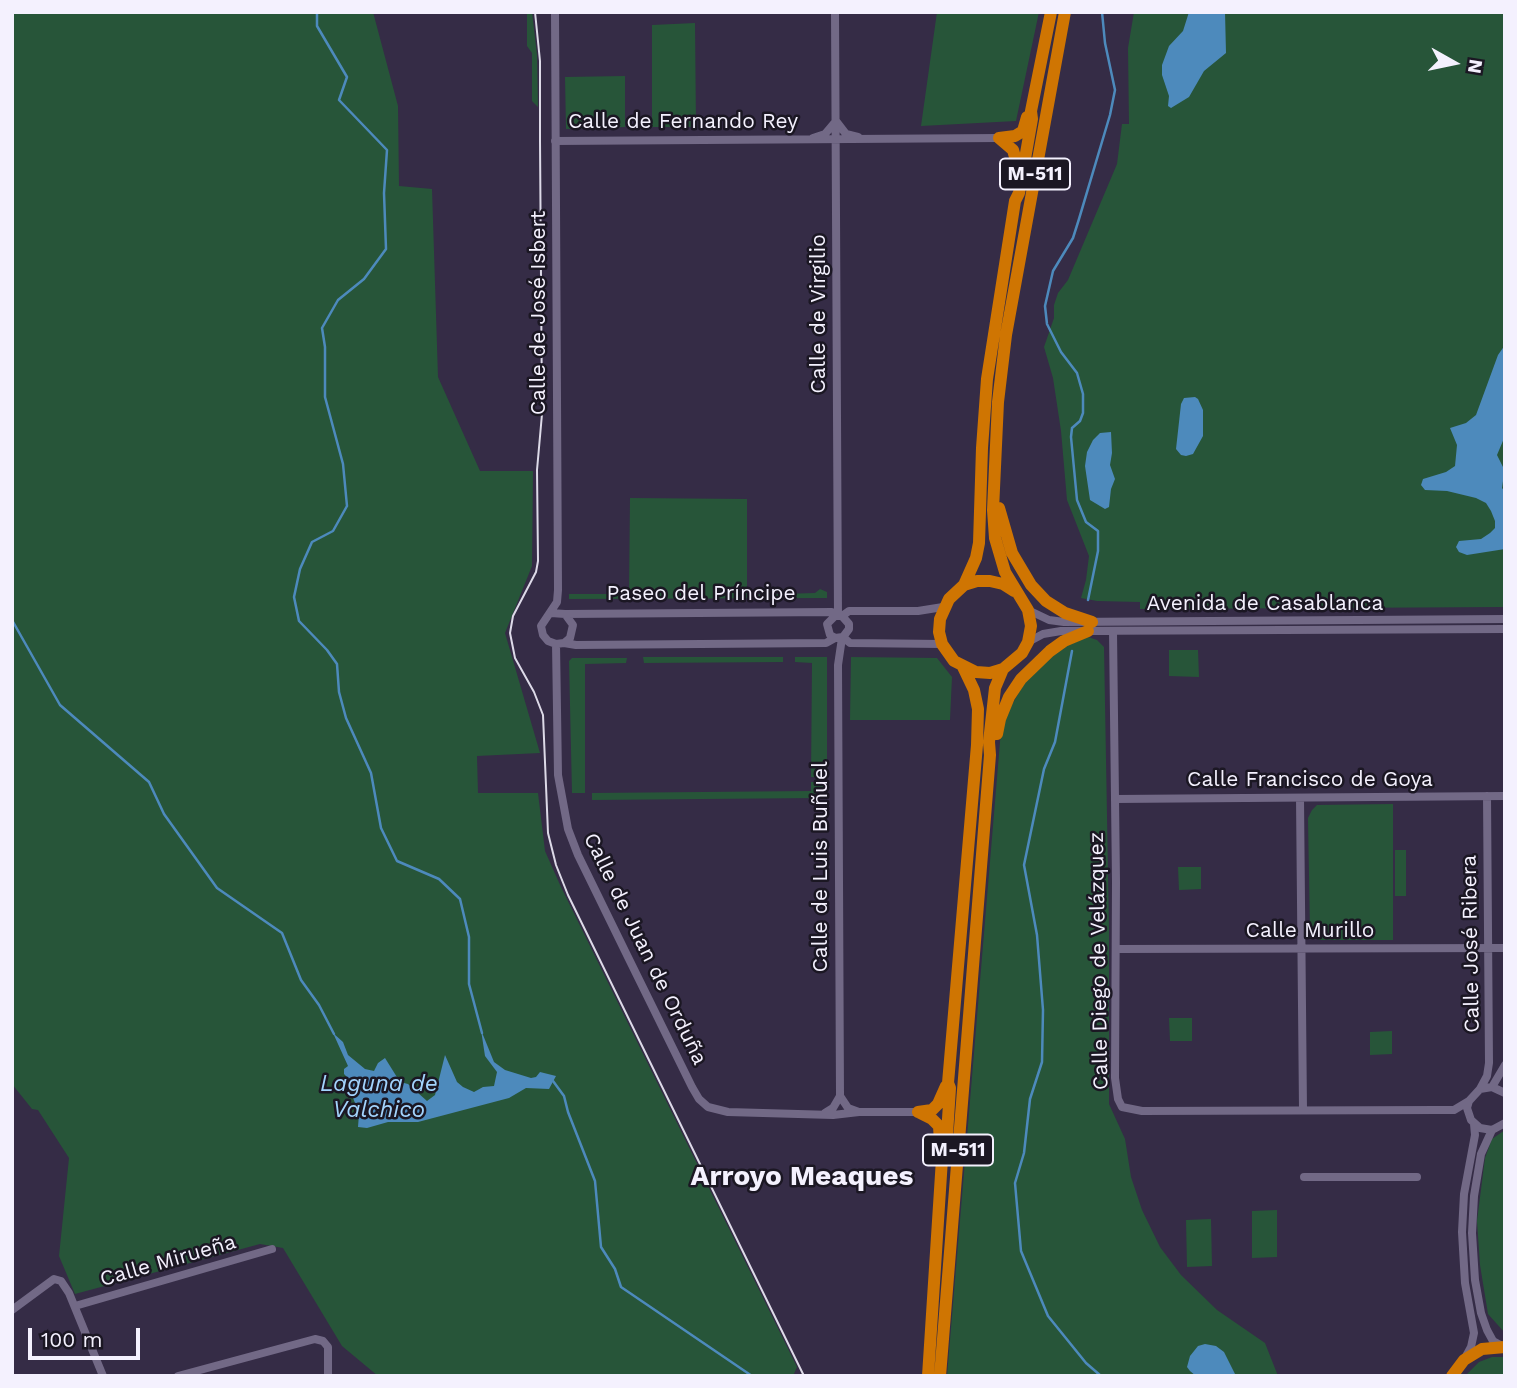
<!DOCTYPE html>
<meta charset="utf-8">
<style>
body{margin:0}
#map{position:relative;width:1517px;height:1388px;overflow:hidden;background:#352c46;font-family:"Work Sans",sans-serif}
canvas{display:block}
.frame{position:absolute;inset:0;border:14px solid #f4f1fe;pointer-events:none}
.north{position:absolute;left:1419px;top:28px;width:70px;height:70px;-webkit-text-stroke:5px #1b1723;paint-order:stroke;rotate:99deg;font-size:19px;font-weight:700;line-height:28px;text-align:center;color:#f4f1fe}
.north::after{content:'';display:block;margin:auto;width:24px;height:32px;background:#f4f1fe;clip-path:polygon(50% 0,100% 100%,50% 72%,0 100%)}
.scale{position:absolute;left:28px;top:1328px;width:112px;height:32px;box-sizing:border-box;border:4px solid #f4f1fe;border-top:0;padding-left:9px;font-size:21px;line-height:24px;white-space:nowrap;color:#f4f1fe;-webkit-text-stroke:5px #1b1723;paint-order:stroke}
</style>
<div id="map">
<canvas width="1517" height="1388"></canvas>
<div class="frame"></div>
<div class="north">N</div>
<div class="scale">100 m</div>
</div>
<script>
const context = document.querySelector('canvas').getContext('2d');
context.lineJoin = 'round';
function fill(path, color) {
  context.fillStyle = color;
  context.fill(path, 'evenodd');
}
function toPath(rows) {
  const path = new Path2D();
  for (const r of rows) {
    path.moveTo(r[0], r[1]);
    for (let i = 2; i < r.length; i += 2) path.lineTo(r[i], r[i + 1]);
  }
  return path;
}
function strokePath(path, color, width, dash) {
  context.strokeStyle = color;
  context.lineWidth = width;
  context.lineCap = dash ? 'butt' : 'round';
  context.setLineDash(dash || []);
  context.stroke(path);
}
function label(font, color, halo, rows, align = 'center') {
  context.font = font + ' "Work Sans",sans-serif';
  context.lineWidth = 5;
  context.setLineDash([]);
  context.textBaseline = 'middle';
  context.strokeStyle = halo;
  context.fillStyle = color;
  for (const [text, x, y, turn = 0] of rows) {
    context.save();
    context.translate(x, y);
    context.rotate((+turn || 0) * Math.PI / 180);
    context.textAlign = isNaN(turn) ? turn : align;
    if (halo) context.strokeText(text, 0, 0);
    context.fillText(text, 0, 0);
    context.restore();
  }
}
fill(toPath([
 [12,12,373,12,398,106,399,186,432,189,438,377,480,471,533,471,532,566,505,633,540,753,477,756,478,793,538,793,545,851,561,887,797,1367,793,1376,378,1376,342,1346,283,1248,260,1244,75,1294,59,1256,69,1158,38,1110,32,1109,12,1084],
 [527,12,532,12,537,55,538,107,532,101,532,53,527,46],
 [937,12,1039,12,1016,121,921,126],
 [1134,12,1505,12,1505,607,1140,609,1140,602,1097,601,1081,598,1086,580,1089,556,1067,500,1061,431,1053,378,1044,347,1054,318,1054,305,1058,293,1068,280,1117,164,1122,124,1129,124,1128,48],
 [695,23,696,127,652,127,652,25],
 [625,76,625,127,566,129,565,77],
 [630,498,747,499,747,595,815,593,820,589,827,592,827,598,569,599,569,594,629,594],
 [1085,636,1097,640,1104,647,1109,928,1109,1104,1125,1139,1131,1177,1142,1210,1160,1247,1181,1275,1217,1310,1265,1343,1278,1376,947,1376,1001,730,1006,716,1025,681,1062,646],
 [1169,650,1198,650,1199,677,1169,676],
 [643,657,783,657,783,662,644,663],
 [795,657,827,657,827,777,811,777,812,663,795,662],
 [851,657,937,658,952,677,950,720,850,720],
 [572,658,627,658,626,663,585,664,585,793,572,793,569,661],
 [811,782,828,782,828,792,816,792,816,798,592,800,592,793,811,791],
 [1393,804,1393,940,1320,940,1315,938,1310,933,1308,818,1312,810,1317,805],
 [1395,850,1406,850,1406,896,1395,896],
 [1178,867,1201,867,1201,889,1179,890],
 [1169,1018,1192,1018,1192,1041,1170,1041],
 [1392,1031,1392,1054,1370,1055,1370,1032],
 [1505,1130,1505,1333,1488,1314,1480,1265,1477,1221,1485,1158,1492,1139],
 [1277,1210,1277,1257,1252,1258,1252,1211],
 [1211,1219,1212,1266,1187,1267,1186,1220],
 [1492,1357,1505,1357,1505,1376,1465,1376,1479,1362]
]), '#275539');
fill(toPath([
 [1189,12,1225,12,1226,53,1204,71,1189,97,1171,108,1168,106,1169,96,1162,75,1162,65,1169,46,1183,31],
 [1505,345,1505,436,1497,455,1503,467,1504,474,1502,488,1505,492,1505,549,1467,555,1459,552,1456,547,1459,541,1481,539,1490,533,1495,528,1495,521,1491,511,1486,503,1476,498,1447,491,1425,490,1421,485,1423,479,1446,472,1455,466,1457,445,1450,428,1466,423,1476,415,1498,355],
 [1195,397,1198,399,1203,410,1203,436,1193,454,1186,456,1181,455,1176,449,1181,404,1184,398],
 [1111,432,1112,453,1110,465,1115,479,1111,489,1109,507,1105,509,1090,500,1085,466,1087,452,1093,440,1100,433],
 [481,1030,494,1062,505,1070,531,1078,536,1077,540,1072,556,1076,549,1089,526,1088,509,1098,418,1122,388,1122,367,1128,358,1127,359,1114,348,1084,347,1077,344,1074,344,1069,348,1066,333,1033,343,1042,348,1055,365,1069,374,1071,378,1063,385,1058,400,1082,408,1084,427,1101,435,1095,445,1055,457,1082,463,1087,474,1092,483,1087,494,1086,497,1072,485,1056],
 [1205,1344,1216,1346,1224,1352,1236,1376,1196,1376,1190,1371,1187,1367,1190,1356,1198,1346]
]), '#4d8abc');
strokePath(toPath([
 [317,12,317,26,347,77,339,100,387,150,384,193,386,249,364,279,338,300,322,328,325,347,325,397,343,464,347,506,333,531,312,542,300,569,294,597,299,621,327,650,337,664,339,692,346,718,371,773,381,828,397,861,439,879,460,899,469,937,469,984,482,1033],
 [1088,600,1098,551,1098,531,1086,522,1077,500,1071,437,1072,428,1080,421,1083,413,1083,394,1077,373,1061,352,1047,324,1045,306,1053,271,1073,238,1079,219,1110,115,1115,90,1105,43,1102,12],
 [12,620,60,705,149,782,164,814,217,888,282,933,301,980,319,1005,334,1034],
 [1072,651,1055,742,1044,769,1024,865,1037,935,1043,1010,1042,1062,1030,1099,1024,1153,1015,1183,1021,1251,1048,1316,1086,1363,1101,1376],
 [553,1081,564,1096,568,1112,595,1181,601,1247,615,1269,621,1287,752,1376]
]), '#4d8abc', 2.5);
strokePath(toPath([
 [835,12,838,616],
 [813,138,825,134,836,121,846,134,858,137],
 [555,141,999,138],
 [1028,610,1049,620,1064,622,1505,619],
 [551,613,565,614,573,625,570,638,564,643,556,644,548,641,543,635,541,626,557,602,558,590,555,12],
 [565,614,832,612,835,616],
 [842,616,849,611,918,611,943,607],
 [1113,631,1116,882,1115,1078,1118,1099,1122,1107,1142,1111,1437,1110,1454,1110,1469,1101],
 [843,637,849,629,849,624,842,616,835,616,827,624,830,635,835,638,843,637,850,643,942,644],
 [1028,642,1043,634,1061,631,1505,629],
 [564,643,576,645,826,643,835,638],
 [556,644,558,775,568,829,578,855,625,951,692,1087,699,1099,708,1107,728,1112,833,1115,859,1112,918,1112],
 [1300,798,1303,1110],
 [1115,799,1505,796],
 [1116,949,1505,948],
 [1492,1087,1505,1065],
 [1480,1089,1487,1076,1489,1063,1487,796],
 [1505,1093,1492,1087,1480,1089,1469,1101,1467,1108,1471,1120,1480,1128,1492,1130,1505,1123],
 [840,1096,848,1108,859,1112],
 [825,1113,833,1108,840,1096,838,665,842,638],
 [1492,1130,1481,1154,1474,1196,1472,1233,1475,1280,1481,1313,1487,1330,1493,1341,1502,1346],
 [1304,1177,1417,1177],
 [75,1306,272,1249],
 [12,1310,54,1279,61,1281,69,1293,103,1376],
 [1465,1358,1471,1347,1474,1333,1465,1283,1462,1232,1464,1194,1475,1135,1474,1124],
 [178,1376,315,1339,323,1341,328,1347,328,1376]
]), '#726986', 8);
strokePath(toPath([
 [999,138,1013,150,1017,164,1015,175],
 [999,138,1015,136,1023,131,1027,117],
 [999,508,1012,553,1031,585,1046,601,1065,613,1092,622],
 [964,585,976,558,979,543,982,448,987,379,1015,201,1019,193,1032,119,1031,111,1051,12],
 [1014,591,1003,584,990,581,977,581,964,585,949,599,940,619,939,632,942,644,954,661,976,672,990,673,1003,669,1022,653,1028,642,1031,626,1028,610,1005,572,995,538,993,510,998,402,1006,335,1065,12],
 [997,734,1000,719,1009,697,1021,679,1050,651,1064,641,1088,631],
 [918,1112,932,1119,939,1126,940,1143],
 [918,1112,932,1110,938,1104,946,1086],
 [928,1376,942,1159,946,1150,950,1088,948,1083,977,745,978,709,974,690,963,667],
 [940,1376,990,755,989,742,995,688,1003,669],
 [1452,1376,1464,1360,1482,1349,1505,1347]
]), '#cf7502', 12);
strokePath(toPath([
 [535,12,540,61,540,141,542,414,537,470,538,561,536,572,513,616,510,633,515,658,534,692,543,715,548,833,556,865,568,895,804,1376]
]), '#dddae8', 2);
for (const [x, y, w] of [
 [1035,174,70],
 [958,1150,70]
]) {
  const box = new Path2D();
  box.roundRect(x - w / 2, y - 15.5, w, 31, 5);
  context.fillStyle = '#1b1723';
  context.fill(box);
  strokePath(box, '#f4f1fe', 2);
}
label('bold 19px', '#f4f1fe', null, [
 ["M-511",1035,174],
 ["M-511",958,1150]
]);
label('21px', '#f4f1fe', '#1b1723', [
 ["Calle de Fernando Rey",683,122],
 ["Calle de José Isbert",539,313,-90],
 ["Calle de Virgilio",819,314,-90],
 ["Paseo del Príncipe",701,594],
 ["Avenida de Casablanca",1265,604],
 ["Calle Francisco de Goya",1310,780],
 ["Calle de Luis Buñuel",821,867,-90],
 ["Calle Murillo",1310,931],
 ["Calle José Ribera",1471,944,-91],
 ["Calle de Juan de Orduña",645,949,64],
 ["Calle Diego de Velázquez",1099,961,-91],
 ["Calle Mirueña",168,1261,-16]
]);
label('italic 23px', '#a3d4fd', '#1b1723', [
 ["Laguna de",379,1084],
 ["Valchico",379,1110]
]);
label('bold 28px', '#f4f1fe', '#1b1723', [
 ["Arroyo Meaques",802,1177]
]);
</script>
